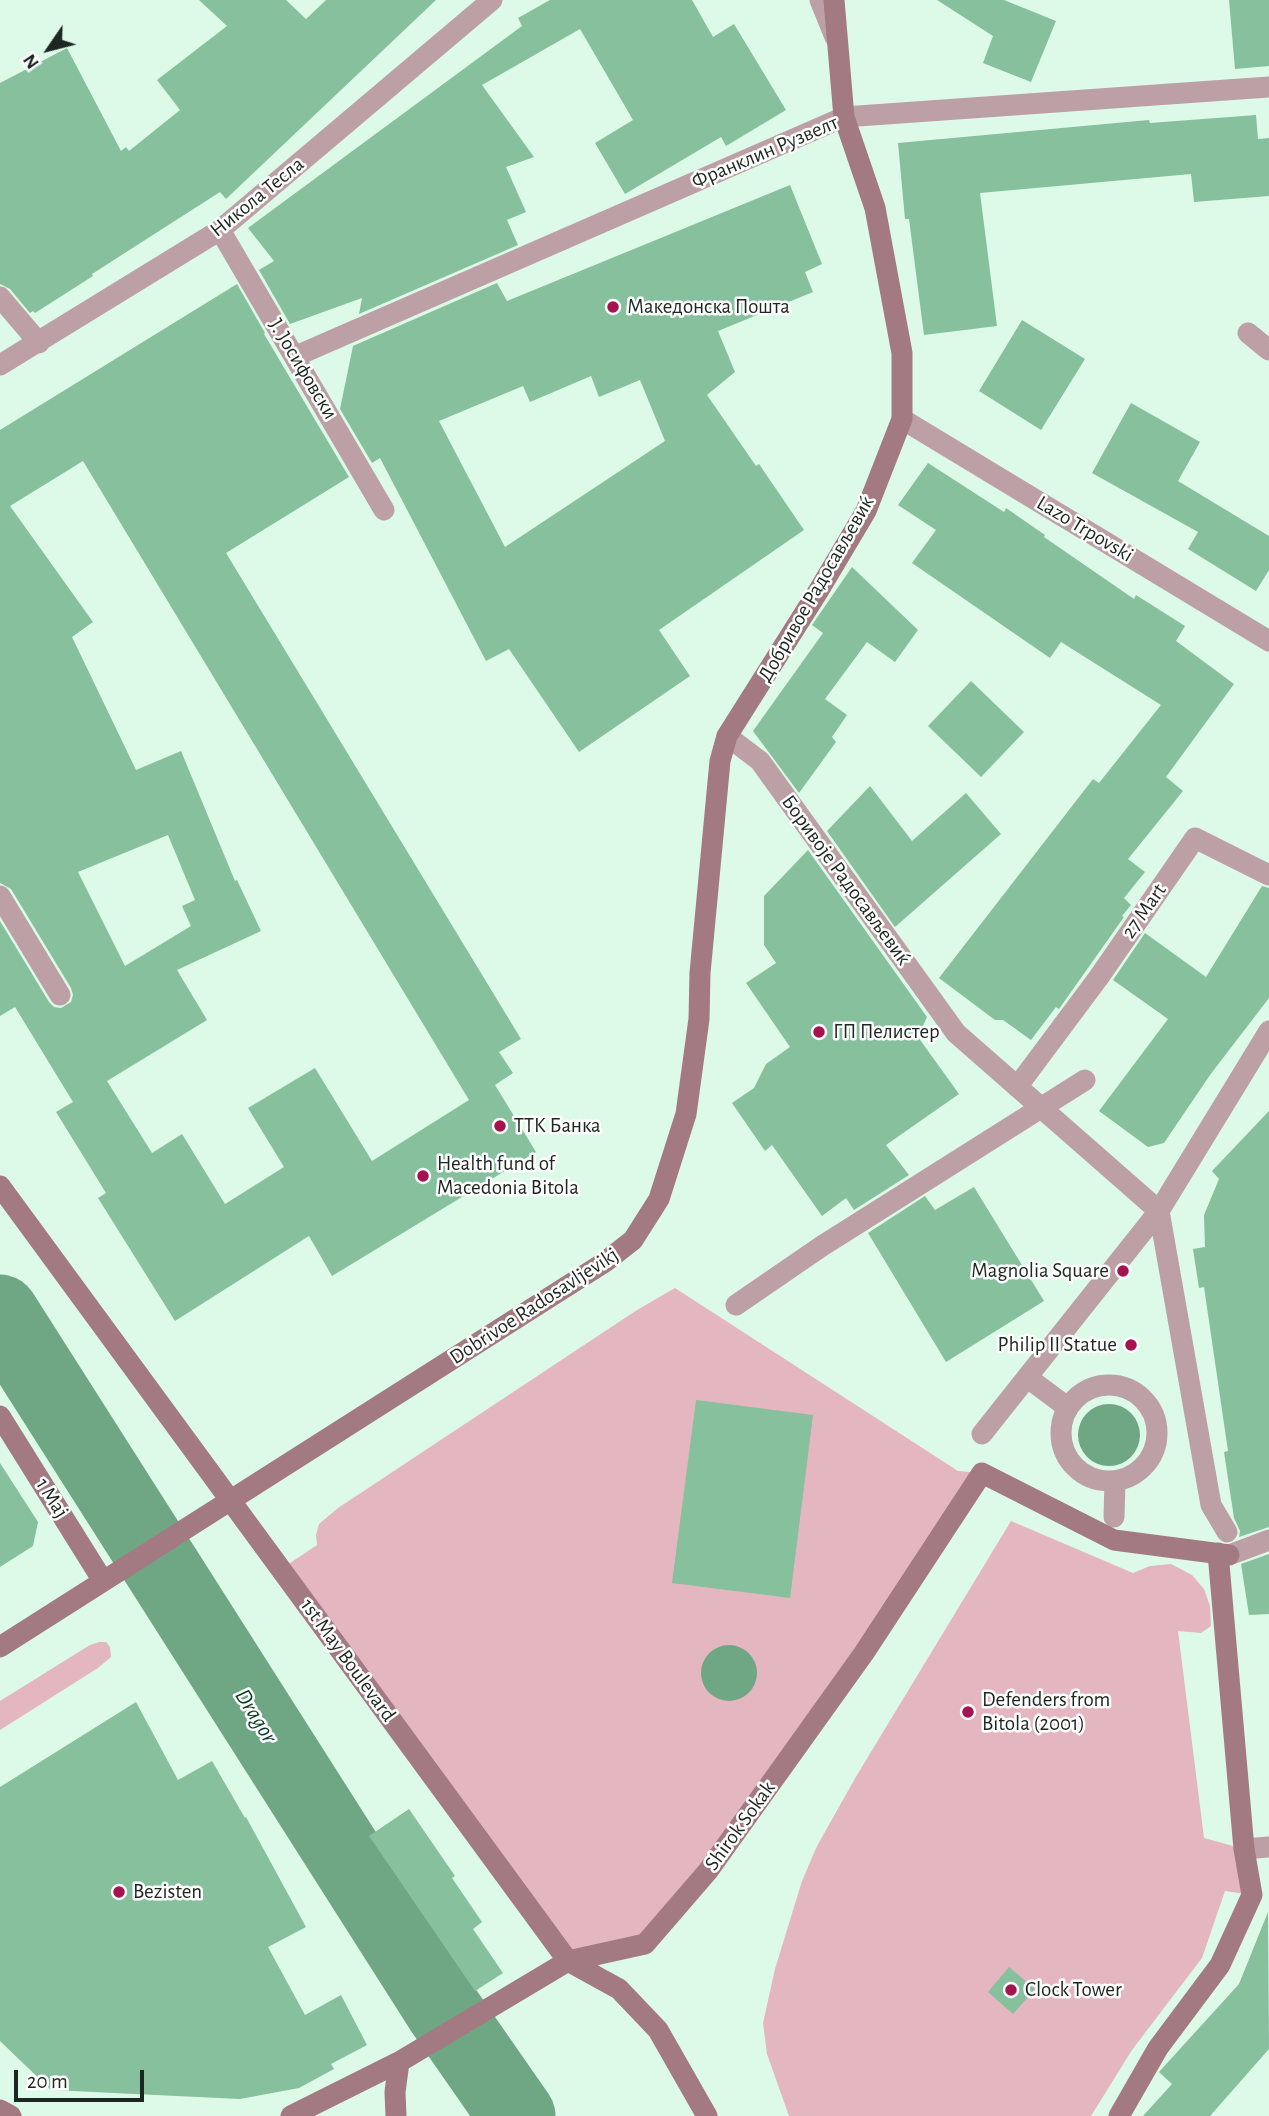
<!DOCTYPE html>
<meta charset="utf-8">
<style>
body{margin:0}
#map{position:relative;width:1269px;height:2116px;overflow:hidden;background:#ddf9e7;font-family:"Alegreya Sans",sans-serif}
canvas{display:block}
.north{position:absolute;left:14px;top:14px;width:70px;height:70px;-webkit-text-stroke:5px #fefefe;paint-order:stroke;rotate:235deg;font-size:19px;font-weight:700;line-height:28px;text-align:center;color:#1d2721}
.north::after{content:'';display:block;margin:auto;width:24px;height:32px;background:#1d2721;clip-path:polygon(50% 0,100% 100%,50% 72%,0 100%)}
.scale{position:absolute;left:14px;top:2070px;width:130px;height:32px;box-sizing:border-box;border:4px solid #1d2721;border-top:0;padding-left:9px;font-size:21px;line-height:24px;white-space:nowrap;color:#1d2721;-webkit-text-stroke:5px #fefefe;paint-order:stroke}
</style>
<div id="map">
<canvas width="1269" height="2116"></canvas>
<div class="north">N</div>
<div class="scale">20 m</div>
</div>
<script>
const context = document.querySelector('canvas').getContext('2d');
context.lineJoin = 'round';
function fill(path, color) {
  context.fillStyle = color;
  context.fill(path, 'evenodd');
}
function toPath(rows) {
  const path = new Path2D();
  for (const r of rows) {
    if (r.length === 3) {
      path.moveTo(r[0] + r[2], r[1]);
      path.arc(r[0], r[1], r[2], 0, 2 * Math.PI);
      continue;
    }
    path.moveTo(r[0], r[1]);
    for (let i = 2; i < r.length; i += 2) path.lineTo(r[i], r[i + 1]);
  }
  return path;
}
function strokePath(path, color, width, dash) {
  context.strokeStyle = color;
  context.lineWidth = width;
  context.lineCap = dash ? 'butt' : 'round';
  context.setLineDash(dash || []);
  context.stroke(path);
}
function label(font, color, halo, rows, align = 'center') {
  context.font = font + ' "Alegreya Sans",sans-serif';
  context.lineWidth = 5;
  context.setLineDash([]);
  context.textBaseline = 'middle';
  context.strokeStyle = halo;
  context.fillStyle = color;
  for (const [text, x, y, turn = 0] of rows) {
    context.save();
    context.translate(x, y);
    context.rotate((+turn || 0) * Math.PI / 180);
    context.textAlign = isNaN(turn) ? turn : align;
    if (halo) context.strokeText(text, 0, 0);
    context.fillText(text, 0, 0);
    context.restore();
  }
}
fill(toPath([
 [675,1288,958,1471,982,1473,645,1944,568,1961,281,1569,317,1545,316,1535,319,1524,338,1508,637,1310],
 [1011,1521,1133,1573,1150,1566,1171,1564,1192,1575,1204,1589,1210,1606,1211,1626,1201,1633,1178,1631,1204,1838,1244,1849,1252,1895,1225,1891,1202,1958,1132,2050,1091,2116,789,2116,767,2054,763,2023,775,1969,802,1881,817,1846,857,1775],
 [99,1642,106,1642,110,1647,111,1657,98,1668,0,1730,0,1701,90,1645]
]), '#e4b6c0');
fill(toPath([
 [1109,1435,31],
 [729,1673,28]
]), '#6fa785');
strokePath(toPath([
 [0,1313,444,2011,517,2116]
]), '#6fa785', 77);
fill(toPath([
 [199,0,286,0,306,19,326,0,436,0,226,199,220,192,92,274,93,276,35,313,33,311,30,313,10,289,0,284,0,83,67,48,121,151,126,147,129,151,180,110,157,80,227,26],
 [550,0,692,0,713,37,734,24,786,110,726,146,721,137,625,194,595,143,633,120,580,29,482,85,534,157,506,167,526,212,507,220,518,245,359,314,362,298,290,324,259,270,274,261,248,228,522,26,518,18],
 [937,0,1004,0,1056,21,1031,82,983,63,993,36],
 [1229,0,1269,0,1269,66,1235,69],
 [1256,115,1258,139,1269,138,1269,196,1194,202,1191,174,980,193,997,326,924,335,909,219,905,219,898,143,1149,120,1150,123],
 [790,185,822,264,805,272,813,292,718,331,735,372,707,395,756,466,759,464,804,530,659,630,690,676,579,752,509,649,486,661,380,458,372,463,340,409,353,346,497,283,507,301],
 [591,376,599,397,640,380,665,441,505,547,439,421,523,386,530,402],
 [237,284,265,333,264,334,349,477,226,553,521,1039,499,1052,513,1073,495,1085,536,1152,332,1276,309,1236,175,1321,98,1198,106,1193,56,1112,73,1102,15,1007,0,1016,0,921,49,1002,54,1007,61,1008,71,1002,73,995,71,988,11,889,0,883,0,430],
 [83,461,469,1100,372,1161,315,1068,248,1108,284,1167,225,1204,182,1134,152,1153,107,1081,207,1020,177,970,261,931,237,880,235,881,181,751,136,770,72,637,93,622,10,506],
 [168,835,195,900,182,906,191,926,125,966,78,872],
 [1022,320,1085,359,1041,430,979,391],
 [1131,403,1200,442,1178,481,1269,536,1269,570,1256,591,1188,549,1198,532,1092,473],
 [928,463,1004,512,1006,508,1045,535,1044,537,1134,599,1136,595,1185,626,1176,641,1234,684,1166,777,1183,791,1128,859,1145,872,1124,898,1131,905,1122,916,1124,917,1059,1009,1056,1007,1031,1040,1003,1020,995,1020,939,978,1093,779,1099,783,1161,705,1061,642,1050,658,912,563,936,530,898,505],
 [852,567,918,630,895,662,867,642,825,699,847,715,832,737,836,742,799,793,753,731,823,633,812,625],
 [971,681,1024,732,981,777,928,726],
 [870,786,912,841,966,793,1001,834,895,927,827,831],
 [808,850,927,1017,918,1037,959,1094,886,1145,909,1175,854,1210,846,1198,822,1216,772,1145,765,1151,732,1103,754,1088,766,1064,790,1047,746,983,776,963,764,945,764,896],
 [1262,886,1269,888,1269,998,1210,1075,1164,1143,1148,1147,1099,1111,1168,1019,1113,980,1145,933,1206,977],
 [1269,1111,1269,1527,1239,1537,1240,1531,1234,1518,1224,1452,1228,1451,1204,1287,1199,1288,1193,1249,1205,1247,1204,1215,1219,1179,1212,1171],
 [974,1187,1044,1301,946,1362,868,1233,925,1196,935,1210],
 [696,1400,813,1415,790,1598,672,1583],
 [0,1463,38,1522,33,1546,0,1567],
 [1269,1554,1269,1614,1249,1615,1241,1564],
 [136,1702,178,1780,212,1761,245,1818,246,1817,306,1927,268,1947,305,2015,341,1995,367,2045,331,2064,334,2069,299,2088,240,2099,51,2090,0,2041,0,1787],
 [409,1809,455,1876,452,1878,482,1922,473,1929,503,1973,475,1991,369,1836],
 [1268,1912,1269,2049,1210,2116,1143,2116,1172,2084,1159,2072,1239,1984],
 [1009,1967,1035,1989,1013,2014,988,1992]
]), '#86c09d');
strokePath(toPath([
 [820,0,835,37],
 [220,230,384,510],
 [0,297,39,343],
 [1248,333,1269,350],
 [296,356,844,117,1269,87],
 [0,365,220,230,492,0],
 [902,419,1269,641],
 [727,736,760,761,956,1033,1159,1211,1211,1505,1227,1532],
 [0,896,60,995],
 [1017,1087,1099,977,1195,838,1269,875],
 [736,1305,822,1246,1085,1080],
 [1028,1378,1067,1407],
 [1109,1433,48],
 [982,1434,1159,1211,1269,1031],
 [1114,1517,1115,1481],
 [1229,1555,1269,1540],
 [1244,1849,1269,1847]
]), '#bda0a6', 21);
strokePath(toPath([
 [0,1186,568,1961,619,1989,658,2030,707,2116],
 [0,1416,103,1581],
 [0,1647,605,1262,633,1240,659,1199,686,1114,699,1019,700,973,720,761,727,736,819,590,866,511,902,419,902,353,875,208,844,117,834,0],
 [0,2110,11,2116],
 [291,2116,399,2062,568,1961,645,1944,708,1871,864,1653,982,1473,1114,1540,1229,1555],
 [396,2116,395,2092,399,2062],
 [1119,2116,1158,2048,1220,1965,1252,1895,1244,1849,1218,1553]
]), '#a37982', 21);
for (const [x, y, r, color] of [
 [613,307,7,"#a61450"],
 [819,1032,7,"#a61450"],
 [500,1126,7,"#a61450"],
 [423,1176,7,"#a61450"],
 [1123,1271,7,"#a61450"],
 [1131,1345,7,"#a61450"],
 [968,1712,7,"#a61450"],
 [119,1892,7,"#a61450"],
 [1011,1990,7,"#a61450"]
]) {
  const dot = new Path2D();
  dot.arc(x, y, r, 0, 2 * Math.PI);
  context.fillStyle = color;
  context.fill(dot);
  strokePath(dot, '#fefefe', 2.5);
}
label('21px', '#1d2721', '#fefefe', [
 ["Франклин Рузвелт",765,152,-23],
 ["Никола Тесла",257,197,-39],
 ["Ј. Јосифовски",303,369,59],
 ["Lazo Trpovski",1085,529,31],
 ["Добривое Радосављевиќ",816,589,-60],
 ["Боривоје Радосављевиќ",846,880,54],
 ["27 Mart",1144,911,-55],
 ["Dobrivoe Radosavljevikj",534,1306,-33],
 ["1 Maj",52,1498,58],
 ["1st May Boulevard",348,1660,54],
 ["Shirok Sokak",740,1826,-54]
]);
label('21px', '#1d2721', '#fefefe', [
 ["Македонска Пошта",627,307],
 ["ГП Пелистер",833,1032],
 ["ТТК Банка",514,1126],
 ["Health fund of",437,1164],
 ["Macedonia Bitola",437,1188],
 ["Magnolia Square",1109,1271,"right"],
 ["Philip II Statue",1117,1345,"right"],
 ["Defenders from",982,1700],
 ["Bitola (2001)",982,1724],
 ["Bezisten",133,1892],
 ["Clock Tower",1025,1990]
], 'left');
label('italic 23px', '#0c3b24', '#fefefe', [
 ["Dragor",256,1716,58]
]);
</script>
